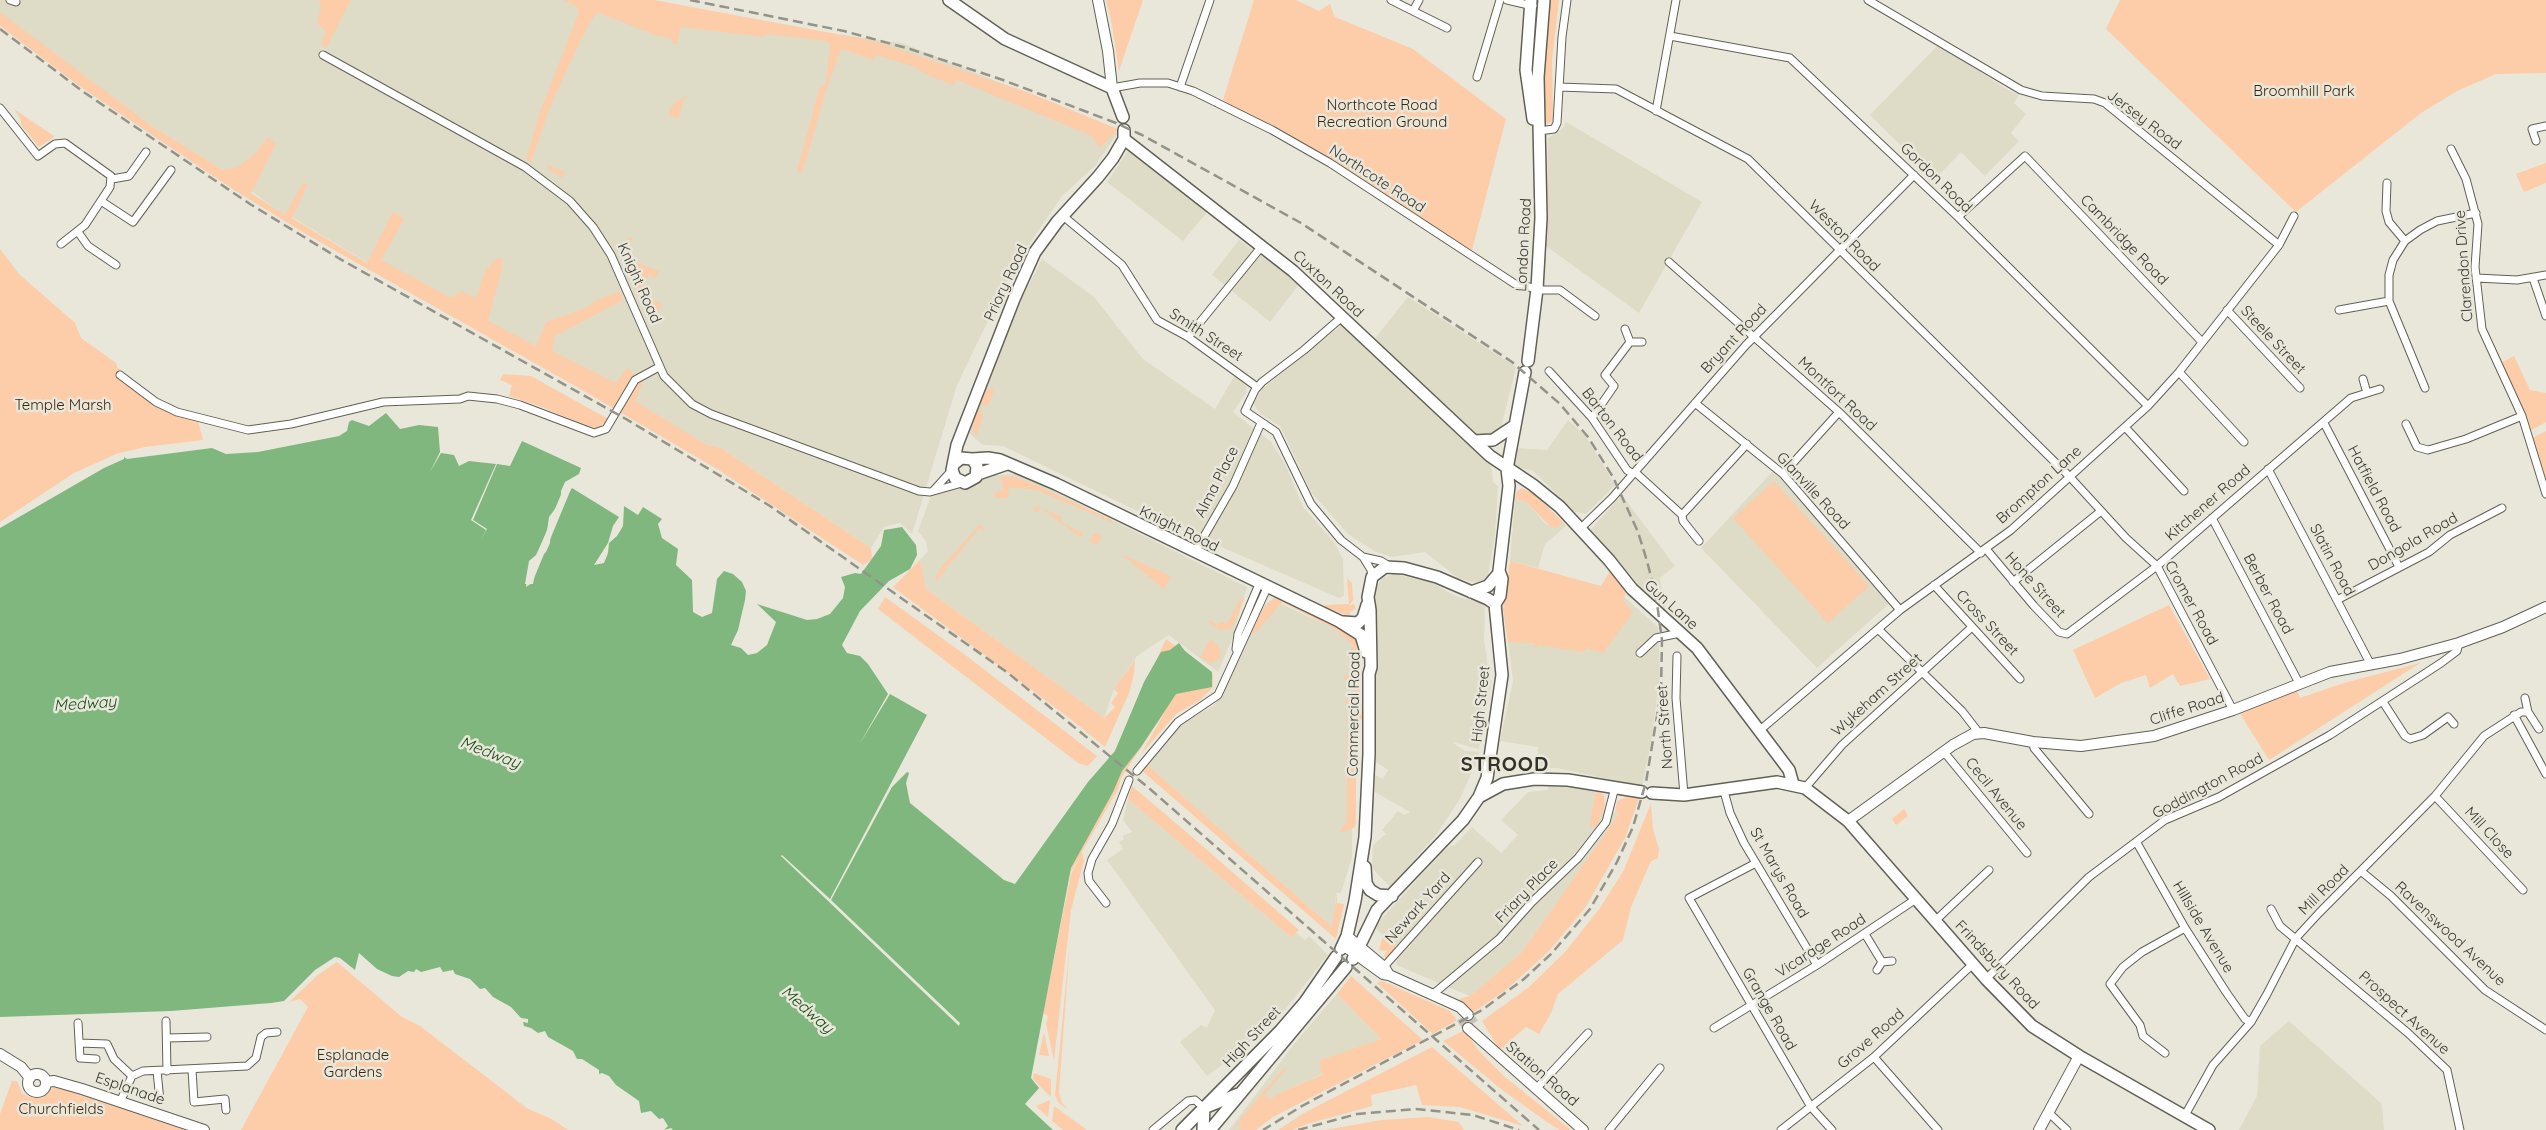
<!DOCTYPE html>
<style>
body{margin:0}
canvas{display:block;background:#e9e7da}
</style>
<canvas width="2546" height="1130"></canvas>
<script>
const context = document.querySelector('canvas').getContext('2d');
context.lineJoin = 'round';
function fill(path, color) {
  context.fillStyle = color;
  context.fill(path, 'evenodd');
}
function toPath(rows) {
  const path = new Path2D();
  for (const r of rows) {
    if (r.length === 3) {
      path.moveTo(r[0] + r[2], r[1]);
      path.arc(r[0], r[1], r[2], 0, 2 * Math.PI);
      continue;
    }
    path.moveTo(r[0], r[1]);
    for (let i = 2; i < r.length; i += 2) path.lineTo(r[i], r[i + 1]);
  }
  return path;
}
function strokePath(path, color, width, dash) {
  context.strokeStyle = color;
  context.lineWidth = width;
  context.lineCap = dash ? 'butt' : 'round';
  context.setLineDash(dash || []);
  context.stroke(path);
}
function label(font, color, halo, rows, align = 'center') {
  context.font = font + ' Quicksand,sans-serif';
  context.lineWidth = 5;
  context.setLineDash([]);
  context.textBaseline = 'middle';
  context.strokeStyle = halo;
  context.fillStyle = color;
  for (const [text, x, y, turn = 0] of rows) {
    context.save();
    context.translate(x, y);
    context.rotate((+turn || 0) * Math.PI / 180);
    context.textAlign = isNaN(turn) ? turn : align;
    if (halo) context.strokeText(text, 0, 0);
    context.fillText(text, 0, 0);
    context.restore();
  }
}
fill(toPath([
 [0,0,583,0,902,43,1119,131,1095,166,1062,196,1015,265,957,385,912,534,900,523,884,527,871,548,721,448,705,444,536,346,368,263,292,217,284,215,223,170,152,126,3,15,0,12],
 [1939,44,2006,89,2019,95,2014,103,2026,114,2011,133,2019,141,1985,176,1961,152,1935,179,1870,115],
 [1566,122,1702,202,1639,313,1546,246,1548,138,1562,129],
 [1129,149,1209,210,1183,241,1107,182],
 [1239,240,1300,283,1270,322,1212,275],
 [1042,259,1094,297,1143,359,1215,409,1235,375,1247,382,1246,393,1233,412,1271,442,1286,466,1303,507,1334,542,1343,559,1344,596,1339,598,1131,508,1003,446,983,445,970,434,971,425,1015,312],
 [1408,297,1516,367,1501,428,1492,434,1480,435,1473,433,1474,443,1491,463,1493,482,1498,486,1495,535,1488,575,1484,581,1473,582,1458,578,1425,552,1392,557,1376,552,1348,534,1311,492,1280,426,1261,414,1253,404,1263,388,1344,323,1368,347],
 [1568,420,1585,435,1615,485,1586,514,1575,512,1532,470,1513,467,1516,448,1547,450],
 [1773,471,1891,602,1817,668,1701,548],
 [1019,474,1247,587,1232,639,1218,672,1169,635,1137,656,1114,689,1104,718,926,589,920,560,928,551,925,540,918,531,931,496,995,475],
 [1622,495,1675,566,1660,578,1665,610,1646,593,1591,529],
 [1515,499,1525,501,1546,524,1556,528,1563,522,1566,526,1545,544,1538,568,1510,561],
 [1394,574,1421,580,1424,578,1455,596,1483,603,1485,605,1484,640,1490,680,1492,681,1479,749,1452,742,1465,751,1479,752,1478,767,1474,767,1460,799,1436,835,1390,887,1372,868,1373,845,1386,834,1382,830,1398,811,1404,815,1410,812,1375,792,1375,775,1383,779,1388,770,1376,762,1375,590,1382,578],
 [1621,594,1658,627,1660,675,1651,743,1642,786,1557,768,1538,768,1538,747,1500,741,1513,681,1508,642,1524,642],
 [1270,601,1277,602,1335,629,1354,646,1357,725,1346,778,1352,784,1352,857,1341,893,1336,893,1333,928,1146,764,1182,724,1213,706,1221,697,1264,606],
 [1548,786,1594,790,1599,807,1619,814,1521,953,1470,996,1396,965,1397,956,1469,877,1463,871,1456,882,1396,946,1376,929,1378,923,1443,851,1452,845,1454,846,1472,827,1501,853,1518,835,1501,820,1528,792,1548,790],
 [1128,799,1291,937,1295,932,1305,940,1309,936,1328,955,1281,1015,1276,1012,1266,1021,1268,1024,1237,1054,1207,1076,1180,1042,1201,1025,1207,1028,1215,1010,1107,860,1123,849,1119,842,1124,839,1122,836,1132,832,1123,820],
 [1337,994,1381,1039,1319,1062,1323,1074,1279,1093,1238,1130,1229,1130,1298,1039],
 [2289,1021,2382,1104,2384,1130,2239,1130,2257,1096,2260,1046]
]), '#dedcc7');
fill(toPath([
 [319,0,351,0,326,48,321,45,326,31,317,23,321,8],
 [563,0,654,0,874,41,1027,92,1118,129,1100,148,1092,136,957,80,953,85,930,76,912,66,877,55,873,60,841,49,825,94,802,173,797,172,819,89,826,84,830,45,827,41,766,34,764,37,681,27,677,44,673,44,671,38,657,36,598,12,591,20,569,65,548,112,531,162,526,160,540,112,579,12,575,6],
 [1106,0,1143,0,1119,71,1112,24],
 [1254,0,1296,0,1319,11,1330,4,1335,17,1413,49,1506,119,1472,250,1223,100],
 [1551,0,1559,0,1552,60,1553,121,1546,124,1543,72],
 [2120,0,2546,0,2546,73,2496,74,2457,91,2421,113,2296,212,2106,29],
 [0,12,152,126,223,170,238,167,257,152,268,137,276,144,251,193,285,215,303,183,308,184,292,218,367,263,393,212,404,219,381,260,451,298,462,291,476,298,485,271,496,259,502,258,502,268,488,321,536,346,546,322,588,307,593,302,620,291,623,300,555,336,552,351,616,383,627,368,643,382,635,401,705,444,721,448,871,548,872,559,863,565,717,469,577,387,311,237,234,190,82,88,8,32,0,26],
 [686,96,690,99,684,98,678,119,668,115,673,104],
 [14,109,54,136,53,138,39,147,21,125,21,120],
 [2546,163,2546,183,2524,192,2516,174],
 [547,165,565,172,562,178,548,169],
 [629,237,633,239,632,242,630,242,624,258,659,271,656,278,648,275,640,295,662,304,651,324,621,253],
 [0,249,19,274,75,323,81,338,116,363,117,367,164,406,198,421,203,440,145,447,116,454,74,473,0,522],
 [2514,356,2530,390,2546,393,2546,422,2530,431,2501,363],
 [503,374,531,376,610,420,597,428,589,427,542,407,509,396,512,385,500,380],
 [986,388,994,390,989,404,982,406,980,405],
 [978,410,981,410,983,416,976,437,972,425],
 [2546,431,2546,484,2532,438],
 [1001,476,1016,477,1036,485,1112,520,1113,523,1037,490,1008,487,1009,498,998,498,993,495,1003,489],
 [1774,481,1869,586,1828,623,1733,518],
 [1522,488,1533,493,1563,522,1557,528,1551,527,1525,501,1515,499,1517,491],
 [1036,506,1062,517,1061,522,1083,533,1080,537,1041,508,1036,512,1033,508],
 [980,524,984,527,983,531,979,528,937,580,935,577,940,569],
 [1095,533,1102,535,1096,546,1089,540],
 [1121,554,1171,576,1164,589],
 [920,560,926,589,1104,718,1115,707,1111,703,1118,693,1114,689,1135,660,1134,674,1129,693,1105,747,1068,717,893,587],
 [1510,561,1601,586,1610,571,1626,592,1623,600,1633,612,1603,653,1587,648,1583,652,1539,645,1535,649,1535,643,1508,642,1503,609],
 [1347,578,1352,583,1353,600,1349,606,1354,604,1355,606,1355,609,1350,612,1349,616,1325,607,1325,605,1349,604],
 [885,597,964,654,1097,756,1088,766,1078,763,878,609],
 [1275,597,1282,598,1325,619,1356,639,1362,719,1354,725,1346,720,1354,710,1345,702,1356,688,1344,678,1355,665,1349,658,1353,654,1350,651,1354,646,1335,629,1282,602,1255,633,1252,631,1265,606],
 [1241,598,1244,599,1232,628,1220,630,1208,622,1210,620,1217,625,1221,622,1227,623],
 [2169,605,2210,679,2180,686,2173,674,2150,688,2146,675,2121,683,2095,698,2073,650],
 [1166,639,1213,674,1213,687,1200,700,1176,714,1141,754,1166,710,1121,778,1118,789,1082,852,1084,860,1071,910,1054,1060,1046,1024,1048,1016,1043,1013,1071,874,1082,854,1070,873,1058,919,1015,885,1114,752],
 [1211,639,1221,650,1220,658,1211,663,1200,657],
 [2420,663,2269,760,2239,712,2296,689,2300,698,2344,683],
 [1347,733,1357,742,1355,752,1353,752,1352,761,1356,764,1354,765,1356,769,1356,824,1354,828,1341,833,1339,832,1346,823,1347,812],
 [1146,764,1332,927,1337,892,1337,903,1344,904,1336,939,1141,770],
 [1132,786,1191,836,1299,930,1291,937,1128,799],
 [1596,791,1604,795,1605,805,1600,819,1596,826,1592,827,1590,824],
 [1626,797,1639,798,1625,838,1585,908,1548,952,1507,989,1471,1014,1459,999,1470,996,1521,953,1619,814,1615,812,1617,801],
 [1651,803,1653,829,1659,849,1658,858,1651,861,1631,907,1623,940,1558,994,1551,1013,1539,1034,1526,1027,1505,1045,1540,1076,1537,1078,1502,1047,1499,1049,1482,1021,1529,987,1565,952,1600,908,1624,870],
 [1904,809,1908,816,1896,825,1892,819],
 [1383,935,1395,945,1395,952,1387,960,1384,955,1387,951,1379,950],
 [1070,942,1059,1093,1062,1103,1068,1110,1058,1102,1055,1095],
 [337,962,402,1017,420,1026,528,1109,550,1118,568,1130,241,1130,308,1007,300,999,289,1002,319,974],
 [1351,976,1423,1040,1273,1117,1256,1130,1238,1130,1242,1125,1240,1123,1231,1130,1285,1067,1286,1069,1265,1094,1270,1100,1279,1093,1322,1075,1319,1061,1381,1039,1337,994],
 [1382,981,1450,1011,1457,1020,1433,1034,1377,983],
 [1465,1030,1478,1050,1505,1077,1571,1130,1560,1130,1547,1122,1501,1089,1443,1041],
 [1044,1032,1049,1056,1039,1055],
 [1432,1047,1523,1126,1460,1107,1422,1105,1416,1085,1371,1095,1372,1106,1307,1124,1292,1130,1278,1130,1304,1113],
 [1034,1073,1051,1079,1051,1097,1033,1079],
 [12,1081,17,1081,22,1093,29,1097,37,1098,44,1096,53,1088,62,1087,193,1130,0,1130,0,1114],
 [1050,1100,1050,1102,1048,1117,1036,1106],
 [1054,1106,1087,1130,1063,1130,1052,1121],
 [1428,1117,1459,1122,1464,1130,1325,1130,1382,1120]
]), '#fdcca8');
fill(toPath([
 [386,413,400,429,419,425,438,427,440,452,430,472,441,453,454,455,459,466,469,461,496,464,471,520,486,530,481,540,487,529,473,520,497,464,510,466,522,441,581,468,579,474,565,482,561,491,561,501,549,517,547,531,536,555,529,561,525,584,533,584,538,559,546,552,550,543,551,529,562,502,572,488,619,517,613,526,608,543,594,565,604,563,608,553,609,543,617,536,623,526,624,506,638,515,643,507,662,519,658,524,662,538,678,549,676,565,692,580,693,612,702,617,712,613,717,579,724,571,733,574,742,582,746,591,745,600,738,630,731,645,741,648,748,655,757,653,767,645,776,622,757,604,807,620,817,619,830,614,843,598,845,587,841,577,855,573,861,574,881,546,884,530,902,527,916,545,917,555,910,569,889,581,860,611,842,645,847,653,860,656,868,664,888,694,859,745,890,694,927,715,830,899,782,855,781,856,959,1026,960,1023,831,900,892,787,907,772,909,773,906,783,910,803,1004,880,1015,884,1088,782,1115,751,1144,682,1161,652,1170,650,1179,643,1185,651,1212,672,1212,687,1176,694,1141,747,1122,771,1113,792,1071,868,1031,1078,1039,1088,1025,1104,1053,1130,673,1130,671,1128,664,1130,668,1126,663,1118,659,1119,651,1111,641,1113,639,1101,616,1085,609,1076,602,1073,599,1074,599,1070,582,1059,577,1059,573,1051,548,1037,545,1031,538,1033,531,1028,524,1026,523,1022,528,1023,528,1019,521,1018,511,1007,493,997,485,988,480,989,470,979,455,974,453,970,443,972,440,967,421,972,416,969,414,972,408,971,399,977,392,976,377,969,359,953,355,970,340,958,335,957,315,970,284,1001,271,1003,171,1011,0,1017,0,528,104,468,124,459,124,457,127,459,212,448,226,454,258,452,339,436,347,431,349,422,352,420,369,426]
]), '#80b77e');
fill(toPath([
 [565,485,564,495,569,488,571,489,532,583,526,587,527,579,527,582,531,582,535,560,551,520,550,526,555,518,557,510,552,516]
]), '#e9e7da');
strokePath(toPath([
 [1468,1015,1474,1024],
 [1461,1018,1468,1028]
]), '#c6c4b8', 10, [10, 5]);
const street = toPath([
 [10,0,16,2],
 [1391,0,1447,28],
 [1507,0,1533,6],
 [1868,0,2021,90,2042,96,2094,99,2105,103,2279,245],
 [1413,11,1419,0],
 [1670,36,1790,58,1958,217,2148,406],
 [323,55,525,167,570,201,593,227,611,255,664,376,692,404,711,414,919,491,930,492,962,483],
 [1477,77,1500,0],
 [1180,87,1210,0],
 [1559,87,1616,89,1748,159,2070,477,2126,538,2157,566,2233,710],
 [1112,88,1140,83,1168,83,1193,91,1272,130,1330,163,1515,284,1543,290,1560,290,1595,316],
 [0,108,38,156,55,144,65,143,111,176,110,187,85,225,61,244],
 [1656,111,1676,0],
 [1539,131,1554,129,1557,123,1562,37,1567,0],
 [2536,141,2532,129,2546,126],
 [2451,149,2466,179,2478,224,2475,267,2482,329,2522,416,2546,494],
 [112,179,129,176,146,152],
 [2387,183,2386,211,2389,222,2405,241],
 [101,201,133,222,171,170],
 [1063,216,1122,265,1157,320,1188,337,1257,387],
 [1958,217,2025,156,2202,342],
 [78,232,88,246,116,265],
 [1669,262,1839,412,1981,553],
 [2476,278,2517,280,2546,275],
 [2533,278,2546,316],
 [2227,310,2300,388],
 [2339,310,2389,301],
 [1342,317,1304,350,1262,382,1255,390,1245,411,1276,432,1311,504,1341,540,1363,557],
 [1625,329,1630,342,1642,342],
 [1188,337,1262,246],
 [1549,371,1592,418,1627,470,1633,474],
 [2179,372,2244,442],
 [120,375,156,402,177,412,248,430,291,424,383,402,460,399,468,396,497,399,520,405,594,433,606,429,635,380,659,367],
 [2363,379,2367,393],
 [2425,388,2389,301,2389,275,2393,260,2405,241,2420,230,2437,221,2476,213],
 [1695,403,1783,474,1900,610],
 [1592,418,1614,386,1605,375,1630,342],
 [2324,423,2399,567],
 [2406,424,2417,447,2428,450,2466,439,2522,416],
 [2125,427,2184,491],
 [2268,469,2371,665],
 [1635,472,1682,515,1683,521,1699,541],
 [1783,474,1839,412],
 [933,491,952,470],
 [1682,515,1747,444],
 [2212,518,2299,683],
 [1581,528,1612,498,1746,345,1914,175],
 [1986,549,2034,606,2059,632,2067,634,2157,566,2351,398,2380,389],
 [1195,552,1233,486,1261,423],
 [1372,577,1371,570,1363,557,1381,561,1389,566],
 [2013,582,2101,511],
 [1934,585,2020,679],
 [2337,600,2429,552,2450,535,2502,508],
 [1878,629,1962,711,1979,733],
 [1236,649,1238,634,1259,584],
 [1640,653,1656,638,1680,633],
 [1677,656,1676,698,1684,795],
 [2525,698,2528,712],
 [2383,702,2405,736,2410,739,2423,735,2448,717,2454,724],
 [2514,715,2546,774],
 [1759,731,1900,610,2011,530,2148,406,2179,372,2279,245,2294,216],
 [2033,742,2034,748,2089,814],
 [1944,752,2027,853],
 [1137,771,1178,722,1218,695,1267,588],
 [1805,788,1842,745,1972,627],
 [1724,791,1730,813,1744,843,1817,965],
 [2435,796,2523,890],
 [2137,843,2185,928,2226,992,2245,1019,2251,1022],
 [1756,863,1689,898,1811,1107,1832,1130],
 [2362,872,2391,896,2485,990,2546,1030],
 [1106,903,1089,881,1088,873,1092,859,1112,824,1129,780],
 [2271,909,2280,926,2408,1033,2447,1070,2460,1130],
 [1935,921,1989,870],
 [1865,934,1882,962],
 [1381,970,1478,862],
 [1877,970,1882,962,1892,961],
 [1986,979,2089,877,2165,820,2219,797,2330,735,2441,663,2457,651,2459,643],
 [1432,995,1499,939,1532,902,1578,858,1606,822,1615,787],
 [166,1021,167,1071],
 [78,1023,80,1058,96,1059],
 [1714,1028,1817,965,1916,899],
 [167,1038,207,1037],
 [79,1043,107,1044,114,1059,132,1076,120,1102],
 [2165,1053,2143,1036,2140,1025,2110,984,2123,967,2142,952,2185,928],
 [1874,1057,1938,1130],
 [192,1070,194,1102,225,1099,226,1110],
 [157,1071,160,1101],
 [132,1076,143,1071,247,1066,256,1058,261,1037,266,1033,277,1032],
 [1536,1089,1588,1033],
 [2048,1112,2067,1130],
 [2184,1117,2213,1065,2251,1022,2267,994,2296,938,2319,913,2435,796,2484,736,2521,712,2528,712,2539,729],
 [1153,1130,1188,1101,1195,1100,1204,1108],
 [1609,1130,1660,1068],
 [1781,1130,1874,1057,1974,963]
]);
const secondary = toPath([
 [1098,0,1108,51,1112,88],
 [1848,821,1953,745,1973,734,1984,733,2033,742,2081,746,2154,736,2233,710,2330,672,2400,659,2459,643,2503,627,2546,607],
 [1347,936,1384,967,1389,975],
 [1343,945,1383,974,1389,975,1460,1007,1468,1015],
 [1468,1028,1583,1130],
 [0,1054,21,1067,30,1078],
 [37,1083,9],
 [46,1082,54,1081,82,1089,204,1130],
 [2039,1130,2079,1056]
]);
const primary = toPath([
 [949,0,1005,39,1112,88,1123,117],
 [1531,0,1526,70,1533,119],
 [1124,139,1293,271,1490,456,1533,485,1560,507,1609,560,1632,589,1697,648,1789,770,1793,784],
 [1528,361,1537,289,1541,218,1538,77,1544,0],
 [1474,441,1493,440,1514,426],
 [972,459,988,458,1000,460,1056,484,1339,621,1361,635,1366,652],
 [955,463,961,458,972,459,977,466,976,477,965,483,955,478,952,470,957,445,1014,299,1035,252,1057,222,1098,177,1113,158,1124,139,1124,130],
 [978,474,1007,464],
 [1471,592,1488,586,1499,573],
 [1343,622,1358,623,1363,618,1367,605],
 [1652,793,1684,795,1777,782,1805,788,1848,821,1986,979,2032,1026,2079,1056,2209,1130],
 [1479,797,1503,784,1534,779,1568,780,1642,792],
 [1365,867,1366,883,1370,890,1378,895,1392,896],
 [1341,949,1347,936,1355,901,1365,837,1369,754,1369,674,1371,667,1370,610,1368,597,1372,577,1385,567,1404,568,1437,577,1488,599,1495,604],
 [1353,959,1377,910,1463,820,1479,797,1487,778,1502,675,1495,604,1500,596,1502,579,1499,571,1509,486,1507,469,1525,372],
 [1182,1130,1280,1031,1305,1002,1336,957],
 [1203,1130,1204,1108,1238,1094],
 [1210,1130,1346,967]
]);
strokePath(street, '#626156', 9);
strokePath(secondary, '#626156', 12);
strokePath(primary, '#626156', 14);
strokePath(street, '#fff', 7);
strokePath(secondary, '#fff', 10);
strokePath(primary, '#fff', 11);
strokePath(toPath([
 [690,0,844,31,910,49,1003,80,1116,123,1142,135,1301,223,1512,362,1560,404,1588,437,1613,477,1638,532,1647,561,1656,596,1662,640,1661,692,1646,782,1633,827,1617,862,1590,909,1551,954,1524,979,1482,1010,1302,1106,1263,1130],
 [0,29,85,93,250,204,340,259,626,419,770,506,1008,673,1150,789,1539,1130],
 [1298,1130,1357,1114,1416,1109,1473,1115,1519,1130]
]), '#949389', 2.5, [10, 5]);
label('15px', '#3f2510', '#e9e7da', [
 ["Broomhill Park",2304,91],
 ["Northcote Road",1382,105],
 ["Recreation Ground",1382,122],
 ["Temple Marsh",63,405],
 ["Esplanade",353,1055],
 ["Gardens",353,1072],
 ["Churchfields",61,1109]
]);
label('15px', '#383832', '#e9e7da', [
 ["Jersey Road",2144,120,37],
 ["Gordon Road",1936,178,44],
 ["Northcote Road",1377,179,33],
 ["Weston Road",1844,236,45],
 ["Cambridge Road",2124,240,46],
 ["London Road",1524,245,-87],
 ["Clarendon Drive",2464,266,-94],
 ["Knight Road",639,283,66],
 ["Priory Road",1006,283,-65],
 ["Cuxton Road",1328,284,43],
 ["Smith Street",1206,335,33],
 ["Bryant Road",1734,339,-47],
 ["Steele Street",2273,340,47],
 ["Montfort Road",1837,394,43],
 ["Barton Road",1612,425,52],
 ["Alma Place",1217,482,-63],
 ["Brompton Lane",2039,485,-42],
 ["Hatfield Road",2374,489,62],
 ["Glanville Road",1813,491,47],
 ["Kitchener Road",2208,503,-41],
 ["Knight Road",1179,529,26],
 ["Dongola Road",2413,542,-30],
 ["Slatin Road",2332,560,62],
 ["Hone Street",2035,585,48],
 ["Berber Road",2268,594,62],
 ["Cromer Road",2191,603,61],
 ["Gun Lane",1671,605,42],
 ["Cross Street",1987,623,47],
 ["Wykeham Street",1877,695,-42],
 ["High Street",1481,704,-84],
 ["Cliffe Road",2187,709,-18],
 ["Commercial Road",1354,714,-89],
 ["North Street",1665,727,-94],
 ["Goddington Road",2208,786,-28],
 ["Cecil Avenue",1996,794,51],
 ["Mill Close",2489,833,47],
 ["St Marys Road",1779,873,60],
 ["Mill Road",2324,890,-45],
 ["Friary Place",1527,891,-46],
 ["Newark Yard",1418,908,-48],
 ["Hillside Avenue",2203,927,59],
 ["Ravenswood Avenue",2450,934,43],
 ["Vicarage Road",1821,946,-33],
 ["Frindsbury Road",1997,965,47],
 ["Grange Road",1769,1009,60],
 ["Prospect Avenue",2404,1013,42],
 ["High Street",1252,1037,-47],
 ["Grove Road",1871,1039,-41],
 ["Station Road",1542,1074,41],
 ["Esplanade",130,1089,19]
]);
label('italic 16px', '#19501a', '#e9e7da', [
 ["Medway",85,704,-4],
 ["Medway",490,753,21],
 ["Medway",807,1010,41]
]);
context.letterSpacing = '1px';
label('bold 20px', '#333228', '#e9e7da', [
 ["STROOD",1505,765]
]);
context.letterSpacing = '0px';
</script>
